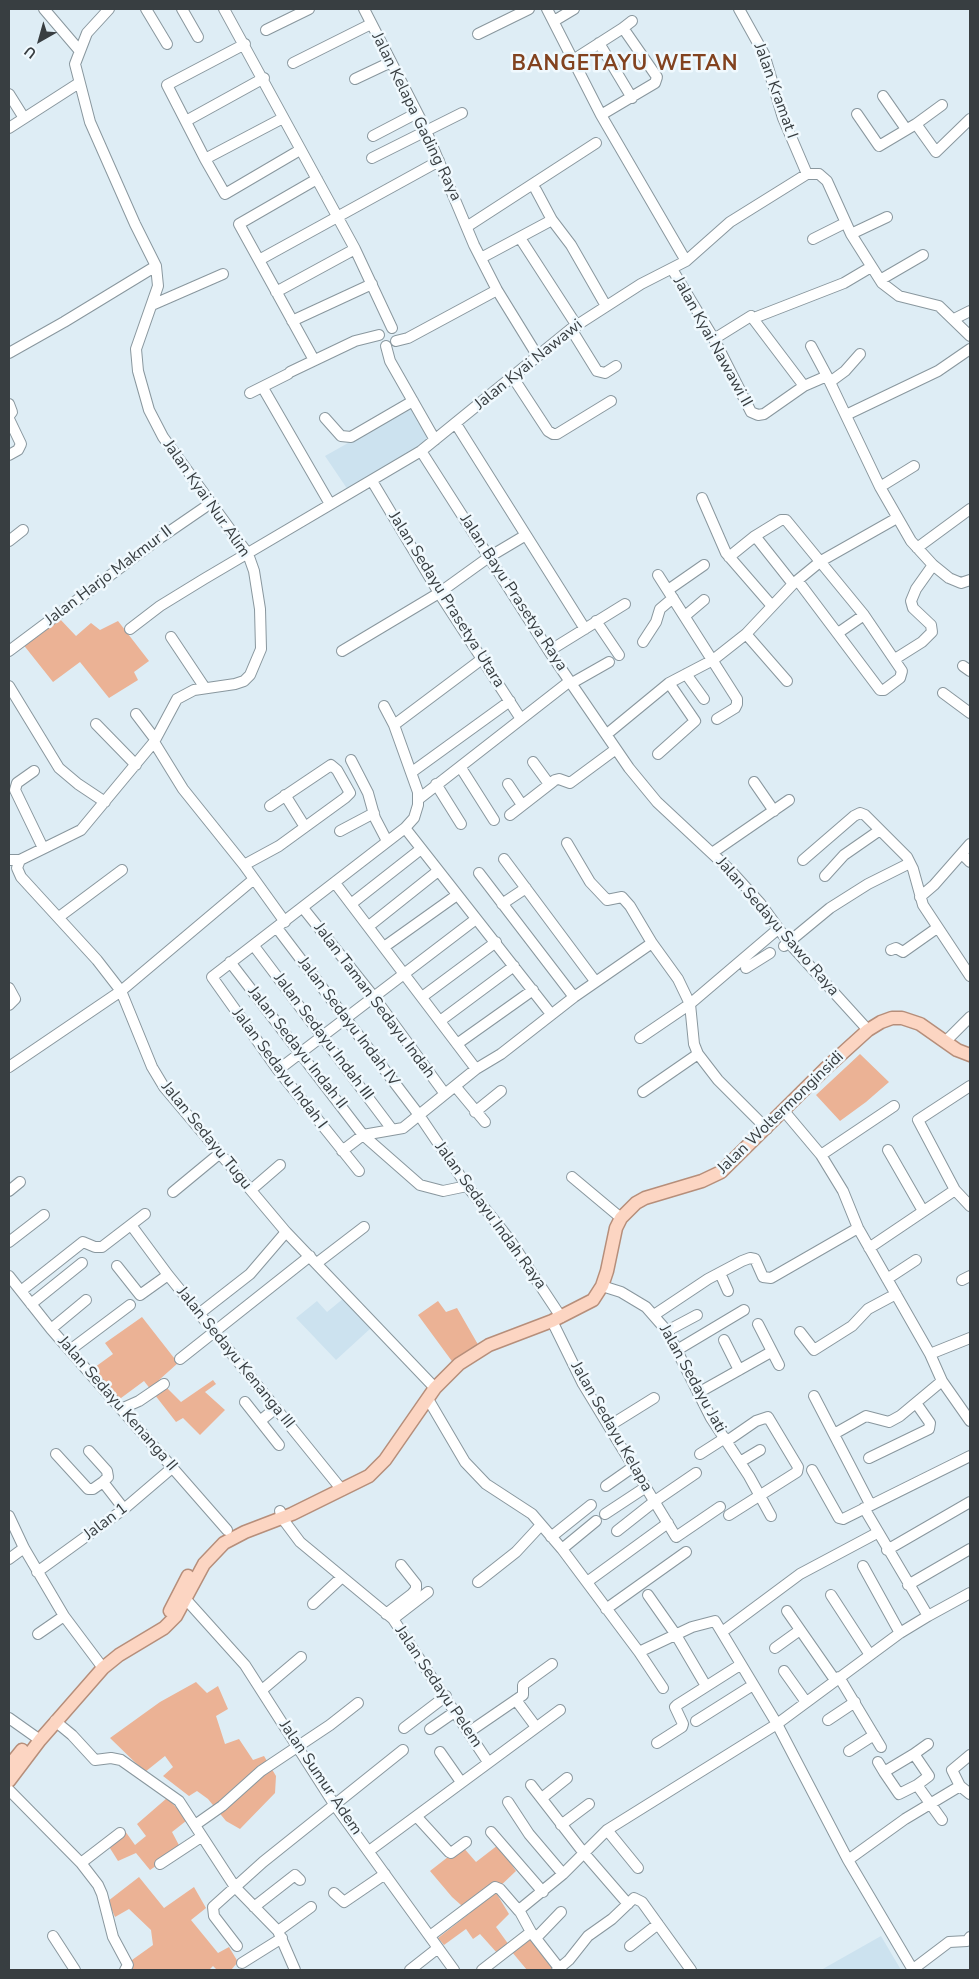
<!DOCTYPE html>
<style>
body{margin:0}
#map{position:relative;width:979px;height:1979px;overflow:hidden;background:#deedf5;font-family:"Nunito Sans",sans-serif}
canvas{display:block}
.frame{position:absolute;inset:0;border:10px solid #383e41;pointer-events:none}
.north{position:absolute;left:15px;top:15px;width:50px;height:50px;-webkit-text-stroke:4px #f0f9fe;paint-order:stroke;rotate:218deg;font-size:14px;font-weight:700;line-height:20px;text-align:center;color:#383e41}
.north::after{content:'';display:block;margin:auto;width:18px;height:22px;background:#383e41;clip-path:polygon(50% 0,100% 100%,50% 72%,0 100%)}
</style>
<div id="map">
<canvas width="979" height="1979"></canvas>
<div class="frame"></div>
<div class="north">U</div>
</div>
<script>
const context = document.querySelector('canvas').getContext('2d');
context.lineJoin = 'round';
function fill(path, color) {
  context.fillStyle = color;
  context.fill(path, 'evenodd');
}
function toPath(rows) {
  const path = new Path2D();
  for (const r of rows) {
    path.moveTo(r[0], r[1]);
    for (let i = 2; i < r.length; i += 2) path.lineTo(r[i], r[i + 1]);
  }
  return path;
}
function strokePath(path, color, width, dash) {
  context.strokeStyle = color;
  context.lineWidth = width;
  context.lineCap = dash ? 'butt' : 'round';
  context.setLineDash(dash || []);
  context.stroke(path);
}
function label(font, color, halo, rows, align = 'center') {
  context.font = font + ' "Nunito Sans",sans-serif';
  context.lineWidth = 5;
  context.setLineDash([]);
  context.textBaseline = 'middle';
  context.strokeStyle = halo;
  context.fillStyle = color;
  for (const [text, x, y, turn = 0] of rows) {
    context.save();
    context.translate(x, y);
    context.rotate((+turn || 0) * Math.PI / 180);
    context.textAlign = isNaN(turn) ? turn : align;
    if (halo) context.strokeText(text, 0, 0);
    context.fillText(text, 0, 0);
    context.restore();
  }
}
fill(toPath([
 [412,407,432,441,348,490,325,456],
 [344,1298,371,1328,336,1360,296,1318,317,1301,327,1312],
 [881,1936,901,1970,821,1970]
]), '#cce2ef');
fill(toPath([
 [59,618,76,636,91,623,100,630,118,621,149,661,134,672,138,680,109,698,80,662,53,682,22,643],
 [860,1054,889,1082,866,1102,840,1121,816,1095],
 [438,1301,446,1312,457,1308,480,1348,454,1364,418,1315],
 [142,1317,178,1363,159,1380,181,1402,213,1380,216,1384,205,1392,225,1410,200,1435,183,1418,176,1422,144,1381,117,1401,91,1370,113,1354,105,1343],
 [196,1682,207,1693,218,1686,228,1709,216,1716,225,1744,239,1739,253,1760,264,1756,276,1776,275,1793,240,1829,226,1821,208,1799,197,1791,189,1796,163,1776,173,1767,165,1756,145,1772,110,1738,160,1702],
 [167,1798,181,1812,186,1821,172,1832,181,1849,150,1870,136,1853,118,1861,108,1845,125,1831,135,1845,146,1836,137,1824],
 [498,1845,516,1871,495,1891,509,1914,496,1927,509,1945,498,1954,480,1934,473,1939,466,1929,444,1945,438,1938,470,1913,452,1897,430,1871,462,1846,476,1862],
 [139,1877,164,1908,194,1887,206,1908,191,1920,218,1953,229,1947,238,1962,231,1970,217,1970,213,1966,209,1970,132,1970,132,1960,153,1945,151,1930,129,1909,115,1917,108,1901],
 [531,1938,554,1967,549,1970,527,1970,512,1952]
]), '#ebb295');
const minor = toPath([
 [44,9,79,50],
 [146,9,167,44],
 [182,9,198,37],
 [224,9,355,249,392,328],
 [364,9,424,126,474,245,497,290,537,355],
 [547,9,601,115,686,261],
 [739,9,764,54,783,118,807,174],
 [554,21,574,9],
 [623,28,632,21],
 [266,30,309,9],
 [478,34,529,9],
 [599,43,632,98],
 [245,44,167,85,205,159,225,194,300,150],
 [573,60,623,28,657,77,655,83,601,115],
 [293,63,371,24],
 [355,79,391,62],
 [9,94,24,118],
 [883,96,906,129],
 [857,114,879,146,916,124,936,152,970,119],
 [186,121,264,78],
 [916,124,942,105],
 [9,128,79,83],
 [373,136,417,113],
 [372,158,462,113],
 [205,159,283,118],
 [536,190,552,220,571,245,606,306],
 [468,226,596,143],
 [851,234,887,217],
 [520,238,577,326],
 [813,239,845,223],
 [481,258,552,220],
 [259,260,439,161],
 [672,269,714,339,751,412,758,415,764,414,804,386,827,376,880,487,911,541,933,565,949,578,961,583,970,580],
 [880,280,923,255],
 [276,292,355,249],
 [152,305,223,274],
 [754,318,844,283,871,267],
 [954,319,970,311],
 [292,321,372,284],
 [571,329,597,371,605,373,616,366],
 [714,339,751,316,804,386],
 [396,341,408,338,497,290],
 [386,346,390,361,435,440],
 [811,346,827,376],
 [9,353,64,322,156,266],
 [314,360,239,224,317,179],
 [290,372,355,341,379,335],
 [512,376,548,431,553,434,557,434,611,401],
 [830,382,845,371,860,354],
 [263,388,330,504],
 [250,393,288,374],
 [9,404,12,412,9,416],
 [846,415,938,371,970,349],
 [325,418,341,436,351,437,413,401],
 [9,419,21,444,18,450,9,455],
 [456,424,585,629],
 [421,451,549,651,629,768,657,802,732,872,760,903,789,943,868,1030],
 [372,481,439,593,521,719],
 [880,487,914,466],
 [702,498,726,553,772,606],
 [755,536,793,584],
 [9,541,23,530],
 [917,548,970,509],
 [729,557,755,536,781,520,786,520,864,615,902,671,900,678,884,690,880,690,798,581],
 [658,575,737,699,737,704,735,708,717,719],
 [668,590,704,565],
 [685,616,704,600],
 [596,621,619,655],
 [130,629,160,606,204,579,421,451,571,329,641,284,686,261,730,222,807,174,819,174,827,181,851,234,882,283,899,296,939,306,970,336],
 [838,633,864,615],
 [746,634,787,681],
 [171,637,205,688],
 [643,642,656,622,660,609,673,598],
 [9,651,160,538,211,503],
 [342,651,439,593,489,557,526,535],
 [549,651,625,604],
 [895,659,922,642,932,632,931,625,913,608,911,601,916,589,933,565],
 [963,666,970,671],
 [686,674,704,699],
 [572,683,609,662],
 [9,686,59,768,78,784,105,802],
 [943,693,970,713],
 [136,714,155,739],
 [96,724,136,765],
 [394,725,482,659],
 [607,734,669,683,713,660,746,634,793,584,821,561,897,518],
 [154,742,183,789,244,865,285,922],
 [658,754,695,721,669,683],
 [351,760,368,793,375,818,387,841],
 [533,762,549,784],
 [461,768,494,820],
 [34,771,17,783,15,790,43,848],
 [412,772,510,701],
 [754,782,774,811],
 [436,784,461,824],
 [508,784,522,805],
 [285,795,305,827],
 [420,798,570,681],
 [510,815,555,780,559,779,570,783,616,749],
 [405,828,551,1014],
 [340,831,374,813],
 [567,843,590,882,607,900,622,897,630,906,652,943,678,979,690,1004,694,1044,698,1054,718,1080,767,1129],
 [712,853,789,800],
 [962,854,970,862],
 [504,859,595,981],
 [9,860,20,860,81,830,154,742,177,699,194,690,235,684,244,681,250,675,261,649,260,609,254,571,248,554,163,437,149,410,138,371,136,349,158,286,156,266,135,224,90,122,75,64,87,33,109,9],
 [20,860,17,868,21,877,97,960,121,991,152,1067,164,1087,286,1232,435,1388],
 [803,860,854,816,860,813,865,815,907,857,913,869,923,905,970,976],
 [244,865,279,846,345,798,350,793,337,770,331,765,270,806],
 [479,873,574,997],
 [825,876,844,855,880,830],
 [335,883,476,1069],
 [920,897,934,885,970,844],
 [351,904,421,849],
 [502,904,526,888],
 [303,908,374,997,445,1094],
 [59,917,122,870],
 [369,926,438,871],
 [277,928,419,1115,467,1186,510,1240,561,1317],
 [254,946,391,1128],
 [784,946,830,908,868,884,910,863],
 [384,947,457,895],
 [891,950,896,948,903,952,937,928],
 [230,962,363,1135,420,1185,443,1191,467,1186],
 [746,968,770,953],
 [9,988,15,999,9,1005],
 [422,997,496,942],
 [440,1021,514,966],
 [640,1038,690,1004,778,929],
 [945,1042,970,1017],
 [457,1044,533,990],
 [9,1067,121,991,254,879],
 [278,1070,476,919],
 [455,1086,485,1122],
 [970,1086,918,1120,955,1190,970,1206],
 [643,1092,698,1054],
 [784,1111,821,1155,843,1191,858,1228,930,1354,942,1381,970,1421],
 [475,1112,501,1091],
 [888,1150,923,1211],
 [342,1151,363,1135,403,1128,476,1069,501,1054,574,997,652,943],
 [821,1155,894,1106],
 [359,1171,278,1070,212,977,405,828,414,818,418,805,418,792,394,725,384,706],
 [572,1177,621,1218],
 [251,1190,280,1165],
 [9,1191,20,1182],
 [173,1192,219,1154],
 [131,1225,168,1275,342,1490],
 [9,1242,44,1215],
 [869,1248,955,1190],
 [317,1263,364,1227],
 [117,1266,140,1295,168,1275],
 [720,1273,728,1291],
 [9,1276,51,1329,227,1530],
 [887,1279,916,1260],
 [962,1280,970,1276],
 [602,1286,621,1292,646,1307,667,1331,711,1418,749,1476,771,1516],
 [21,1291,83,1242,95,1247,102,1247,145,1214],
 [31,1304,82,1263],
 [200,1313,250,1274,286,1232],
 [654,1315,708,1279,742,1261,750,1258,755,1259,763,1277,771,1278,858,1228],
 [552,1321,583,1384,676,1537,720,1507],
 [758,1324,779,1365],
 [51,1329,86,1300],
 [667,1331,697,1315],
 [800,1332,814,1350,852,1326,868,1309,896,1294],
 [724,1340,739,1370],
 [70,1350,130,1305],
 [677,1350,744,1310],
 [930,1354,970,1338],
 [180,1359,310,1256],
 [698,1393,771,1352],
 [814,1396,870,1504],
 [428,1399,465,1462,486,1484,532,1514,562,1549,639,1652,692,1627,715,1621,777,1724,607,1830,563,1874,519,1910,531,1932],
 [245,1402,279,1445],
 [121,1409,139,1401,164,1384],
 [260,1421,276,1408],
 [609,1426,654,1398],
 [834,1434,866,1416,889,1422,900,1416,942,1381],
 [727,1441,756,1421,768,1417,798,1467,797,1472,729,1515],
 [89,1451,107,1471,108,1477,103,1482],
 [56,1454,88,1489,93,1489,103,1482,124,1509],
 [700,1454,725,1438],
 [869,1458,929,1429,930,1423,916,1403],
 [740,1462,760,1450],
 [812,1470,839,1518,843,1519,970,1456],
 [606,1486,633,1467],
 [864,1508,928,1616,900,1633,777,1724,848,1860,913,1970],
 [280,1511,282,1518,300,1542,393,1619,488,1762],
 [605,1514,646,1487],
 [9,1516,24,1548,64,1616,103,1668],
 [617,1531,655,1501,696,1473],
 [551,1537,591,1505],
 [562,1549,596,1521],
 [887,1550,970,1502],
 [9,1559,24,1548],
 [863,1566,900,1633],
 [37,1572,124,1509,172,1468],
 [478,1582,516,1552,541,1525],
 [587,1582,668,1523],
 [908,1585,970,1549],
 [182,1595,245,1665,334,1804,454,1970],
 [648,1595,676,1635,706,1686],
 [831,1595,870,1655],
 [313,1604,341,1578],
 [606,1609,686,1552],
 [787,1611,835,1680],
 [386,1614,412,1594,416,1589,416,1584,401,1565],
 [928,1616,970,1593],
 [393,1619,428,1592],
 [722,1632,800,1574,877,1533],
 [38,1634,64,1616],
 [775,1648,800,1630],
 [639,1652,663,1688],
 [784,1671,806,1702],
 [839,1677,881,1747],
 [262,1690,301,1657],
 [516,1700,536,1727],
 [9,1718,40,1740],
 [828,1720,855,1702],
 [55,1721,72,1735,95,1760,111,1758,121,1760,179,1801,235,1887,278,1931,295,1970],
 [696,1721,753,1685],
 [404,1728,446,1696],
 [430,1729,456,1711],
 [469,1732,523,1695,523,1685,552,1664],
 [657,1743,682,1727,683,1724,675,1707,677,1705,740,1665],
 [928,1744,914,1754,929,1776,917,1785,942,1820],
 [849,1751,874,1735],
 [440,1752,461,1782],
 [914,1754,884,1772,899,1794,917,1785],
 [878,1762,884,1772],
 [531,1785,583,1852,628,1904],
 [960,1786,952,1770,970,1755],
 [9,1790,81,1863,98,1885,102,1894,113,1937,128,1965,125,1970],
 [542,1798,567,1778],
 [508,1802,529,1834,563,1874],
 [417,1817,449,1852,451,1853,466,1842],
 [195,1825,222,1806,261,1771,330,1725,358,1703],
 [561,1825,589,1804],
 [607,1830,638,1868],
 [491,1832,543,1892],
 [369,1851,560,1710],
 [848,1860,905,1819,960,1786,970,1794],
 [81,1863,120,1833],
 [160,1864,201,1837],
 [334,1893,344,1902,385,1874],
 [254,1907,295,1875,300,1880],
 [278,1931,311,1907],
 [53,1936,75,1970],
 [430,1936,495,1887,500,1889,519,1911],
 [536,1938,561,1912],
 [237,1946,214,1916,213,1907,263,1862,403,1750],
 [630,1946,658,1924],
 [242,1963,282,1938],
 [410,1970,438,1948],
 [482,1970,531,1932,559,1968],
 [557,1970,569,1960,588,1936,612,1919,634,1898,642,1902,691,1970],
 [912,1970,949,1942,967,1941,970,1937]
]);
const major = toPath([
 [170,1611,188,1576],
 [9,1766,22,1750],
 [9,1781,40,1740,103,1668,119,1655,164,1628,176,1616,204,1564,224,1543,245,1532,292,1514,369,1476,385,1460,435,1388,459,1364,489,1345,552,1321,593,1300,602,1286,607,1271,616,1228,621,1218,636,1203,645,1198,702,1181,721,1172,826,1068,868,1030,881,1022,892,1018,902,1018,920,1024,957,1050,970,1055]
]);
strokePath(minor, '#89979e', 12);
strokePath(major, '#b68e7a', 15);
strokePath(minor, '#fff', 10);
strokePath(major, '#fcd5c2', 12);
label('16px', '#383e41', '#f0f9fe', [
 ["Jalan Kramat I",775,91,70],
 ["Jalan Kelapa Gading Raya",416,117,64],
 ["Jalan Kyai Nawawi II",712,342,61],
 ["Jalan Kyai Nawawi",529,365,-39],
 ["Jalan Kyai Nur Alim",206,499,55],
 ["Jalan Harjo Makmur II",109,576,-37],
 ["Jalan Bayu Prasetya Raya",513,593,57],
 ["Jalan Sedayu Prasetya Utara",446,600,58],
 ["Jalan Sedayu Sawo Raya",777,927,49],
 ["Jalan Taman Sedayu Indah",374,1001,53],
 ["Jalan Sedayu Indah IV",348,1022,53],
 ["Jalan Sedayu Indah III",323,1037,53],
 ["Jalan Sedayu Indah II",297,1048,52],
 ["Jalan Sedayu Indah I",279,1069,53],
 ["Jalan Woltermonginsidi",781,1113,-44],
 ["Jalan Sedayu Tugu",206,1136,51],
 ["Jalan Sedayu Indah Raya",490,1216,54],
 ["Jalan Sedayu Kenanga III",235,1358,51],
 ["Jalan Sedayu Jati",692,1379,61],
 ["Jalan Sedayu Kenanga II",117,1404,49],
 ["Jalan Sedayu Kelapa",611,1427,60],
 ["Jalan 1",106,1522,-37],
 ["Jalan Sedayu Pelem",438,1687,56],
 ["Jalan Sumur Adem",320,1778,56]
]);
context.letterSpacing = '1px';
label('bold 21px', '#82421f', '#f0f9fe', [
 ["BANGETAYU WETAN",625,65]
]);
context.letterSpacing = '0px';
</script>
